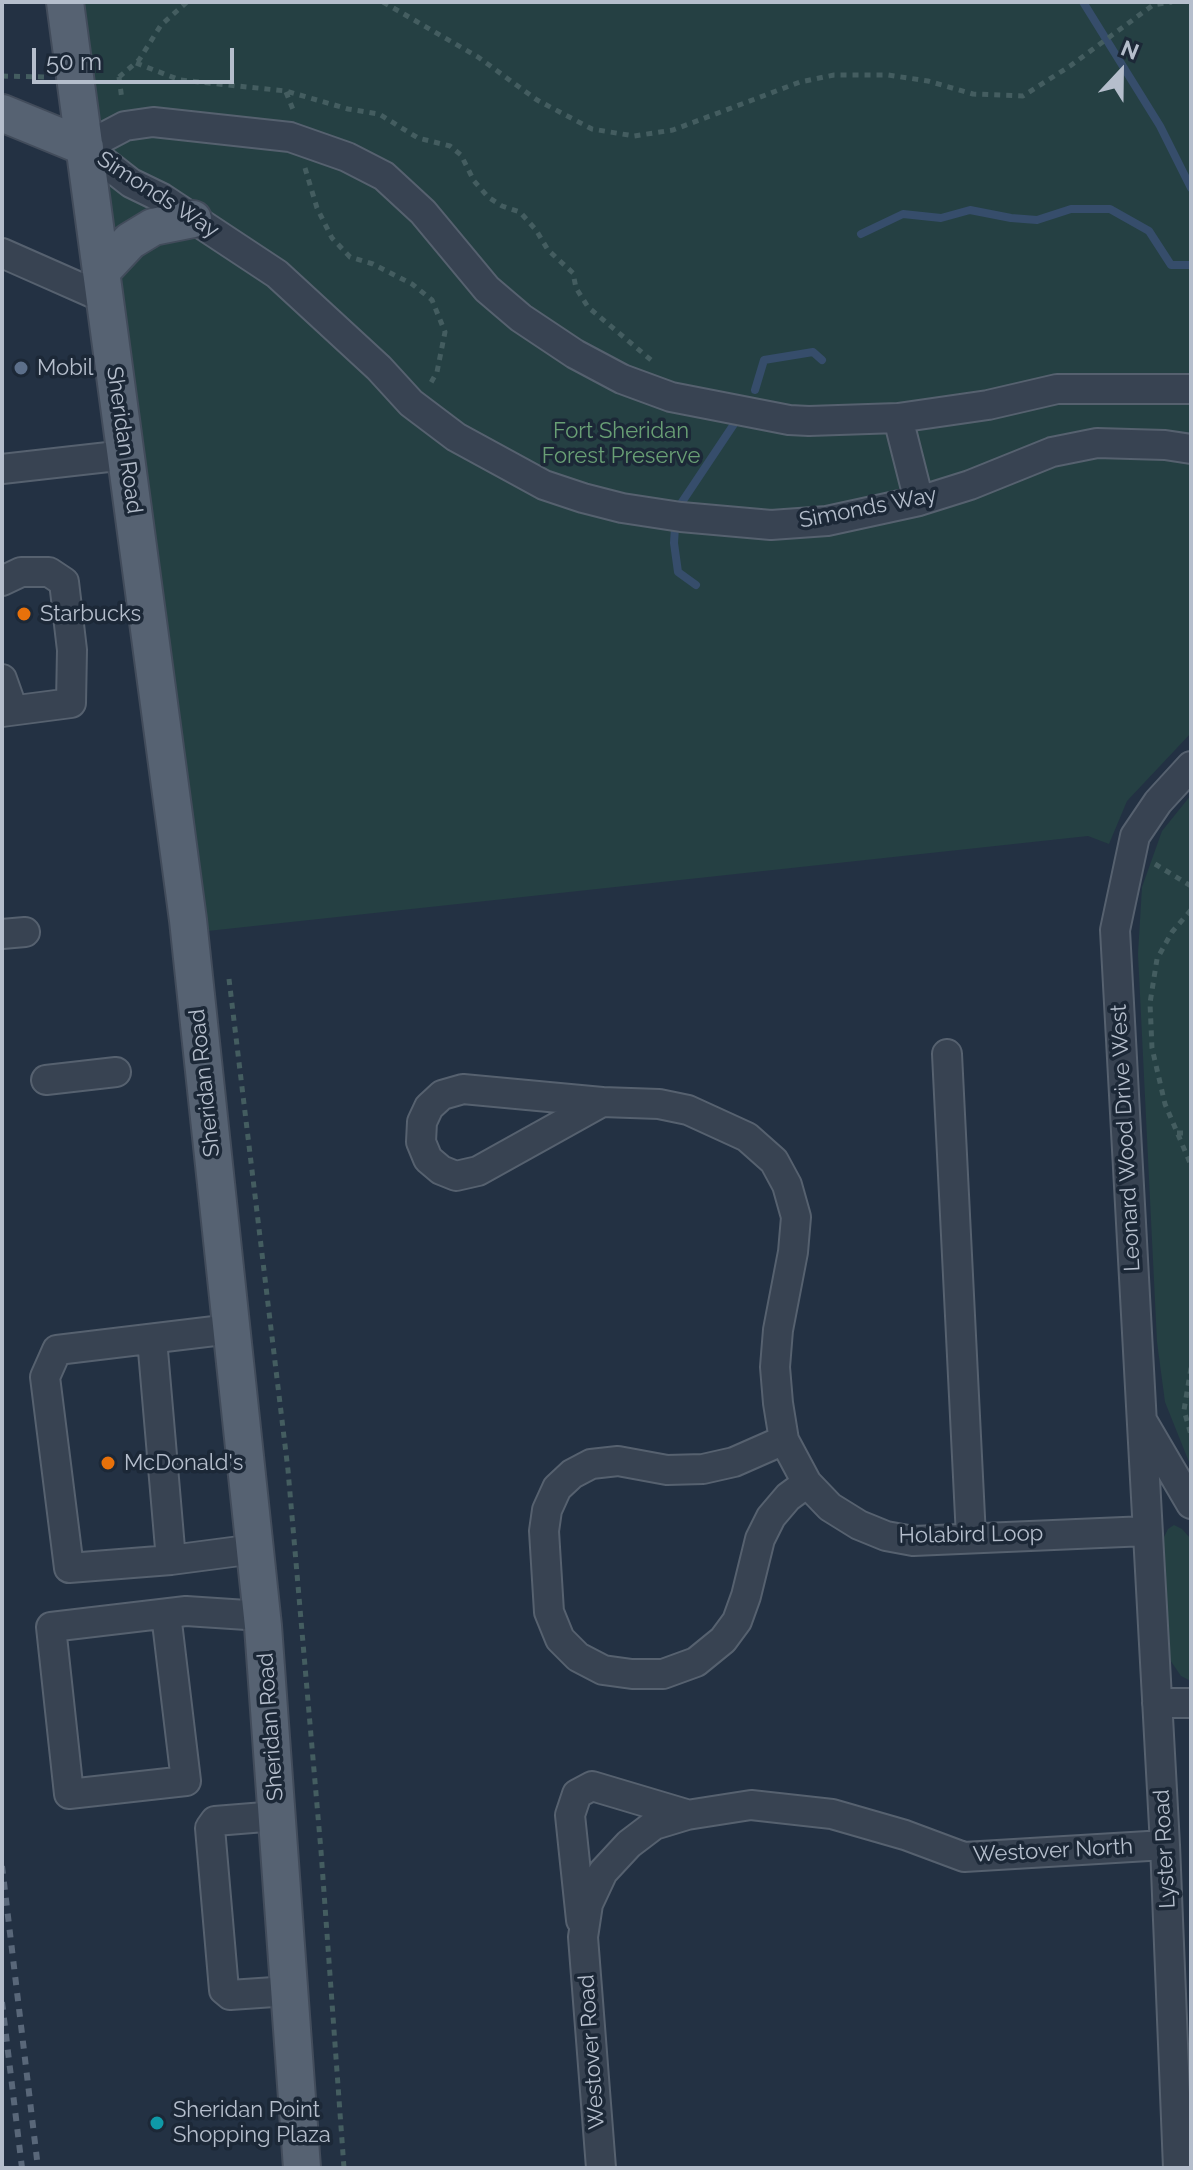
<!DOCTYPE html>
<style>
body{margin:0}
#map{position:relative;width:1193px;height:2170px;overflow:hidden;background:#233143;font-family:Raleway,sans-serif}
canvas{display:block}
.frame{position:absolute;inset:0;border:4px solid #b5becc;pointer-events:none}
.north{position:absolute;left:1081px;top:32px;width:80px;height:80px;-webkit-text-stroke:6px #1c2837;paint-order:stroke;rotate:22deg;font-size:22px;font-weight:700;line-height:32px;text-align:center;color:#b5becc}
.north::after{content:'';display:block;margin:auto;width:28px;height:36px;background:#b5becc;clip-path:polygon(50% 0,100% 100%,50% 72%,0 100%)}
.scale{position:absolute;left:32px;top:48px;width:202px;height:36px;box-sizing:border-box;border:4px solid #b5becc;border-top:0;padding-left:10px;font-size:24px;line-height:28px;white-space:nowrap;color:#b5becc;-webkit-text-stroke:6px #1c2837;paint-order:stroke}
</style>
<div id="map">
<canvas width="1193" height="2170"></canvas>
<div class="frame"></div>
<div class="north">N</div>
<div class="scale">50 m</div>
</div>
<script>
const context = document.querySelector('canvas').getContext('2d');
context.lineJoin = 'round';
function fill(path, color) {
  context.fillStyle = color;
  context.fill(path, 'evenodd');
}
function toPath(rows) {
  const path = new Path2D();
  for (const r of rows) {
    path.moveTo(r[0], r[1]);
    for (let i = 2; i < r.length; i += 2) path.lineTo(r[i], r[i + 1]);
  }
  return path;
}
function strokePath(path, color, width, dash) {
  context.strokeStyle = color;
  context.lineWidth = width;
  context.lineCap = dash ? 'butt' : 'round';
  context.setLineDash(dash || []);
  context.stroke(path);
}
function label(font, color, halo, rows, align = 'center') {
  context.font = font + ' Raleway,sans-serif';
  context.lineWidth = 7;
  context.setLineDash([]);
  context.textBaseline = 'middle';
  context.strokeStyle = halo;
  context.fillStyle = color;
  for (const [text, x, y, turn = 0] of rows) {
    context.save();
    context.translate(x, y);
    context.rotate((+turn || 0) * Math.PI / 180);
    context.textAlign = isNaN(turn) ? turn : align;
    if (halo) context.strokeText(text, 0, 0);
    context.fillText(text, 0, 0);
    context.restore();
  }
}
fill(toPath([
 [65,2,1191,2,1191,733,1127,801,1109,844,1088,836,189,933],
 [1191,795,1191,1467,1165,1402,1157,1342,1138,954,1142,887,1162,831],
 [1174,1525,1182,1529,1191,1539,1191,1681,1181,1676,1168,1657,1163,1539,1168,1529]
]), '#254043');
strokePath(toPath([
 [1083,2,1160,126,1191,188],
 [861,234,903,214,941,218,970,210,1011,218,1037,220,1071,209,1110,209,1149,231,1171,265,1191,265],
 [755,390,764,360,813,352,822,360],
 [696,585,678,572,674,543,676,511,740,415]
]), '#364d6b', 8);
const minor = toPath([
 [2,253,104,298],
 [1191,389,1057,389,988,405,898,418,809,421,789,420,671,397,622,379,575,354,521,318,487,289,423,212,384,176,347,157,290,137,153,122,125,126,85,147,131,183,162,198,277,274,379,368,411,403,456,437,544,485,583,498,622,508,681,517,771,525,827,521,919,501,970,485,1052,452,1097,443,1165,445,1191,449],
 [898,418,919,501],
 [2,469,126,455],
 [2,581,21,572,49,572,64,582,72,650,71,703,2,712],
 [2,679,13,710],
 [2,934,25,932],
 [947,1054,971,1537],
 [46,1080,116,1072],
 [463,1089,602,1102,478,1171,456,1176,441,1170,428,1159,421,1142,422,1122,429,1107,442,1095,463,1089],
 [602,1102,659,1104,688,1110,747,1137,774,1161,787,1185,796,1217,793,1252,778,1330,775,1367,778,1403,784,1440,807,1483,830,1507,859,1525,886,1536,913,1541,1147,1531],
 [231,1329,57,1350,45,1377,69,1568,171,1560,255,1549],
 [152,1339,171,1560],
 [1143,1422,1191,1504],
 [784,1440,734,1462,703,1469,667,1470,618,1461,591,1464,572,1474,557,1488,547,1510,544,1531,549,1612,560,1639,578,1657,603,1670,632,1674,663,1674,696,1662,723,1640,737,1621,746,1596,760,1539,771,1517,788,1497,807,1483],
 [166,1614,186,1781,69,1794,51,1627,186,1611,262,1616],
 [1157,1703,1191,1703],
 [277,1816,215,1821,210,1828,224,1990,230,1995,289,1991],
 [581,1920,570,1815,577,1794,592,1786,686,1814],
 [601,2168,583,1937,588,1904,603,1872,629,1844,654,1825,687,1815,751,1805,832,1814,905,1835,964,1857,1165,1845],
 [1178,2168,1165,1845,1115,930,1135,836,1158,802,1191,766]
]);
const major = toPath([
 [65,2,188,920,263,1626,302,2168],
 [2,113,85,147],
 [101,272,130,241,153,227,193,219]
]);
strokePath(minor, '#56616f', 32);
strokePath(major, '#424c5b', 40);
strokePath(toPath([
 [383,2,478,57,537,100,592,129,634,136,673,130,800,82,834,75,888,75,928,81,973,94,1023,96,1070,66,1153,5,1172,2],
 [136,63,180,80,286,91,348,109,379,114,418,138,450,146,461,155,474,181,488,197,502,206,520,212,536,230,548,250,573,273,576,288,588,307,651,360],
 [2,76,46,77],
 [119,77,122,100],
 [119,77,139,60,161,25,187,2],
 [286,92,294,112],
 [305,168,317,208,332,238,350,257,373,264,412,284,432,300,445,332,437,372,429,386],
 [1155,864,1191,886],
 [1191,910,1172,932,1157,959,1150,1003,1152,1048,1165,1104,1191,1165],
 [229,979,288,1470,321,1851,344,2168],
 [1177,1133,1188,1133],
 [1191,1368,1184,1410,1191,1435]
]), '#445d60', 5, [6, 6]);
strokePath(minor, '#384352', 28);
strokePath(major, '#566272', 36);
strokePath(toPath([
 [2,1866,38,2168],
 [2,2002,22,2168]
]), '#596779', 6, [8, 8]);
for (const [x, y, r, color] of [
 [21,368,8,"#5c6f8a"],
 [24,614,8,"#e8710a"],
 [108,1463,8,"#e8710a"],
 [157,2123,8,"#0f9aa8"]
]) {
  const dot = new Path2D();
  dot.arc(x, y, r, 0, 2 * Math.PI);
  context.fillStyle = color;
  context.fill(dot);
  strokePath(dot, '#1c2837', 3);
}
label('22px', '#b5becc', '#1c2837', [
 ["Simonds Way",158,195,33],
 ["Sheridan Road",124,440,82],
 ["Simonds Way",868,508,-11],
 ["Sheridan Road",205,1083,-96],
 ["Leonard Wood Drive West",1126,1138,-93],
 ["Holabird Loop",971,1535,-1],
 ["Sheridan Road",271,1727,-94],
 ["Lyster Road",1165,1849,-93],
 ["Westover North",1053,1851,-3],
 ["Westover Road",592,2052,-94]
]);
label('22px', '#b5becc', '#1c2837', [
 ["Mobil",37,368],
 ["Starbucks",40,614],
 ["McDonald's",124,1463],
 ["Sheridan Point",173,2110],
 ["Shopping Plaza",173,2135]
], 'left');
label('22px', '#699f75', '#1c2837', [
 ["Fort Sheridan",621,431],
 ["Forest Preserve",621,456]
]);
</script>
